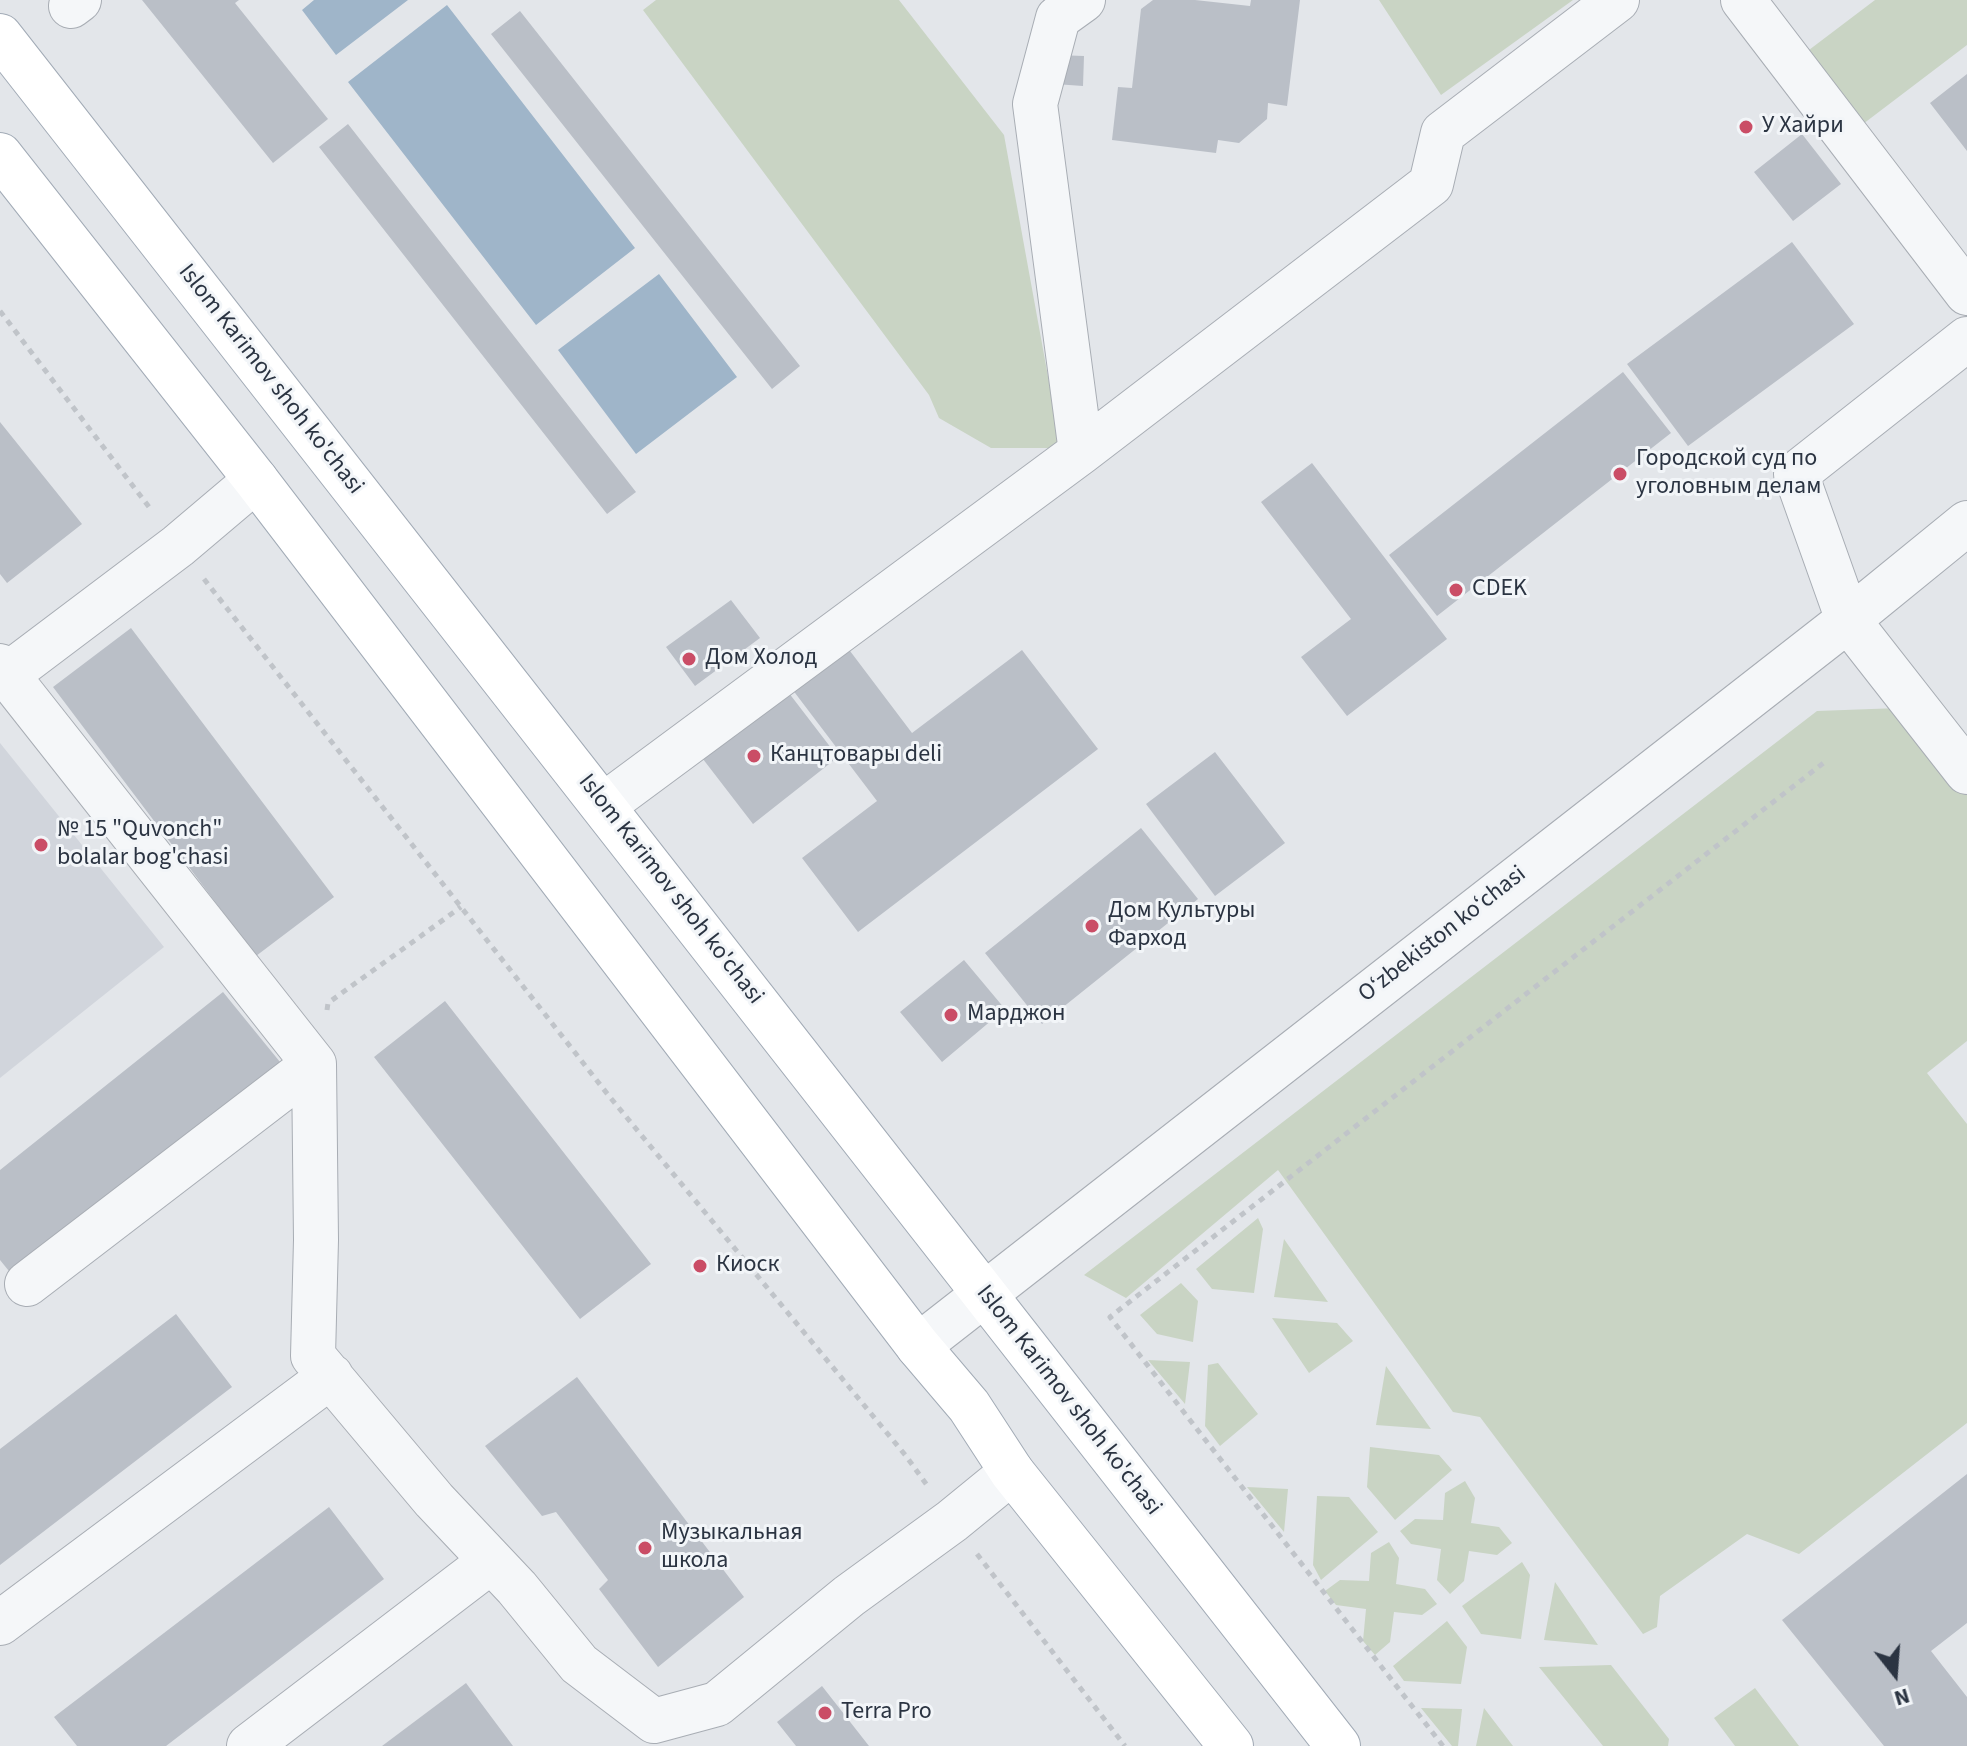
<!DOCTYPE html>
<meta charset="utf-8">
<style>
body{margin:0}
#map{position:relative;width:1967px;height:1746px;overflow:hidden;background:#e3e6ea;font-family:"Source Sans 3",sans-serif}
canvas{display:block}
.north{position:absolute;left:1855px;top:1634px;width:80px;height:80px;-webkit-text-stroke:6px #f2f5f8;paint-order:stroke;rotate:163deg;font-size:22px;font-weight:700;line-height:32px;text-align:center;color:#2b3442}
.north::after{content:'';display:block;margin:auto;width:28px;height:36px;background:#2b3442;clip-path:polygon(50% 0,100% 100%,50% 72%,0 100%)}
</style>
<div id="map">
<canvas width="1967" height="1746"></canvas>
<div class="north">N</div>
</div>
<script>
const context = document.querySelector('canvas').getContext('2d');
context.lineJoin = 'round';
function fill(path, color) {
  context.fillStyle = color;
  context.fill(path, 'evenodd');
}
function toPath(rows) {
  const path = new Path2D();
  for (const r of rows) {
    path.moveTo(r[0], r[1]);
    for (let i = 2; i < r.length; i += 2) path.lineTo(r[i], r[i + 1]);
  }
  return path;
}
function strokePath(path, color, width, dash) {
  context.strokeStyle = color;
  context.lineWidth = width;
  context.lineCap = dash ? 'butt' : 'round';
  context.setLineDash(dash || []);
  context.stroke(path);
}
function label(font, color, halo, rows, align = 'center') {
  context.font = font + ' "Source Sans 3",sans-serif';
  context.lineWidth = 6;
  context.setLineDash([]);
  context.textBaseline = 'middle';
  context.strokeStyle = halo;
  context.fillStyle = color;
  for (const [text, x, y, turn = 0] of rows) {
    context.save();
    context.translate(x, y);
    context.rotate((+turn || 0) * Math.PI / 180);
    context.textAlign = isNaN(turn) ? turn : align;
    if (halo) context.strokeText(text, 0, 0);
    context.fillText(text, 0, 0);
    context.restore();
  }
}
fill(toPath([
 [0,743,164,947,0,1078]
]), '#d1d5dc');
fill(toPath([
 [656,0,899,0,1004,135,1061,448,991,448,939,418,929,395,643,10],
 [1379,0,1573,0,1441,95],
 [1875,0,1967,0,1967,45,1863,124,1805,53],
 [1899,708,1967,795,1967,1041,1927,1073,1967,1124,1967,1423,1799,1554,1747,1534,1660,1596,1657,1627,1643,1634,1480,1417,1453,1412,1278,1170,1126,1298,1084,1275,1817,711],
 [1258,1218,1263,1229,1254,1293,1212,1289,1196,1269],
 [1284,1239,1328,1302,1274,1297],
 [1181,1283,1198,1301,1193,1342,1157,1334,1140,1315],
 [1272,1318,1337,1323,1353,1341,1309,1373],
 [1148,1360,1190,1362,1185,1404],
 [1218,1363,1258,1414,1220,1446,1205,1426,1208,1365],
 [1386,1366,1431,1429,1376,1425],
 [1370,1447,1439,1455,1452,1470,1395,1520,1367,1487],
 [1465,1481,1475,1498,1471,1523,1499,1527,1512,1543,1497,1555,1469,1551,1464,1581,1450,1594,1437,1580,1441,1549,1411,1544,1400,1531,1415,1519,1443,1520,1445,1493],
 [1247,1487,1288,1489,1284,1532],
 [1317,1496,1349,1497,1378,1532,1321,1580,1313,1565],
 [1389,1542,1399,1558,1396,1584,1425,1589,1437,1604,1422,1615,1394,1612,1390,1642,1375,1655,1363,1641,1366,1609,1336,1605,1325,1591,1340,1580,1369,1581,1371,1553],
 [1522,1562,1530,1575,1521,1639,1481,1634,1462,1606],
 [1555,1582,1598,1645,1544,1640],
 [1447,1621,1467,1647,1461,1684,1404,1681,1393,1666],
 [1611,1665,1669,1739,1668,1746,1603,1746,1539,1667],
 [1755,1688,1799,1746,1735,1746,1714,1718],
 [1421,1708,1462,1709,1458,1746,1452,1746],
 [1484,1708,1513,1746,1476,1746]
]), '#c9d4c4');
fill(toPath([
 [314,0,408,0,336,55,302,10],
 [447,5,635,248,536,325,348,82],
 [659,274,737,377,636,454,558,350]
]), '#9fb5c9');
fill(toPath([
 [142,0,239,0,235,3,328,119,273,163],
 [1153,0,1195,0,1250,6,1251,0,1300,0,1287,106,1268,103,1267,119,1239,143,1218,140,1216,153,1112,140,1118,87,1132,88,1141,9],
 [520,11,800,366,772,389,491,34],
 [1056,55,1084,56,1083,86,1055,84],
 [1967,74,1967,151,1930,103],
 [348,124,636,492,607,514,319,147],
 [1802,134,1841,184,1793,221,1754,172],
 [1792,242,1854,324,1688,446,1627,364],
 [1623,372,1671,433,1437,616,1389,555],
 [0,422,82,524,7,583,0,574],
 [1312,463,1447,639,1347,716,1301,657,1351,619,1261,502],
 [731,600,760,638,695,686,666,647],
 [131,628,334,897,256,956,53,687],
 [844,643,912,733,1022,650,1098,749,858,932,802,858,877,801,789,685],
 [782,684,838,757,753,824,696,750],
 [1215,752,1285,843,1215,896,1146,804],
 [1141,828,1198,899,1042,1024,985,953],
 [964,960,1005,1009,942,1062,900,1012],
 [223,992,280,1062,13,1276,0,1260,0,1170],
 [445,1001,651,1264,580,1319,374,1057],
 [176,1314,232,1387,0,1565,0,1449],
 [577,1377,744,1597,658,1667,599,1589,608,1580,556,1512,542,1516,485,1446],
 [1967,1474,1967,1623,1931,1651,1967,1697,1967,1746,1884,1746,1782,1620],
 [329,1507,384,1579,166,1746,77,1746,54,1717],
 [466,1683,513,1746,382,1746],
 [822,1686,869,1746,796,1746,777,1722]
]), '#babfc7');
const minor = toPath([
 [1743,0,1967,293],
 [71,6,79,0],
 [1967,339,1796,474,1848,620,1967,772],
 [1081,452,1035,104,1058,18,1083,0],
 [0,666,314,1064,316,1240,313,1356,434,1500,517,1588,579,1664,654,1721,717,1704,849,1596,952,1521,1012,1472],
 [7,675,178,546,256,480],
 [604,805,1081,452,1431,184,1443,133,1617,0],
 [27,1284,314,1064],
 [918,1346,1848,620,1967,523],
 [0,1623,331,1376],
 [249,1746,490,1562]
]);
const major = toPath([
 [0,36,1338,1746],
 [0,155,256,480,918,1346,969,1406,1012,1472,1231,1746]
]);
strokePath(minor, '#a8adb4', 46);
strokePath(major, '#a2abb6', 46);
strokePath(toPath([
 [0,311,152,511],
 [204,579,609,1096,906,1456,929,1488],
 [327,1010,328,1003,461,907],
 [977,1554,1125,1746],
 [1443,1746,1110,1317,1826,761]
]), '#c0c4c9', 5, [6, 6]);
strokePath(minor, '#f5f7f9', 44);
strokePath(major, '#fff', 44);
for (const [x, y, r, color] of [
 [1746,127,8,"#ca4d66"],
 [1620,474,8,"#ca4d66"],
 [1456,590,8,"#ca4d66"],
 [689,659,8,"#ca4d66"],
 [754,756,8,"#ca4d66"],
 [41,845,8,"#ca4d66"],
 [1092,926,8,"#ca4d66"],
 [951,1015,8,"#ca4d66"],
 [700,1266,8,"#ca4d66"],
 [645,1548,8,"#ca4d66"],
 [825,1713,8,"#ca4d66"]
]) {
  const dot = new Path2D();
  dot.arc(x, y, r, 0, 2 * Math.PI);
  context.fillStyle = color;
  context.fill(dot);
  strokePath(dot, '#f2f5f8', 3);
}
label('24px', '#2b3442', '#f2f5f8', [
 ["У Хайри",1762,127],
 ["Городской суд по",1636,460],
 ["уголовным делам",1636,488],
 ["CDEK",1472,590],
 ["Дом Холод",705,659],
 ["Канцтовары deli",770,756],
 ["№ 15 \"Quvonch\"",57,831],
 ["bolalar bog'chasi",57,859],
 ["Дом Культуры",1108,912],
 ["Фарход",1108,940],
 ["Марджон",967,1015],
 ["Киоск",716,1266],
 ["Музыкальная",661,1534],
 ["школа",661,1562],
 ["Terra Pro",841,1713]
], 'left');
label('24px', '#2b3442', '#f2f5f8', [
 ["Islom Karimov shoh ko'chasi",270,380,52],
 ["Islom Karimov shoh ko'chasi",670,890,52],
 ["O‘zbekiston ko‘chasi",1443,935,-38],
 ["Islom Karimov shoh ko'chasi",1068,1401,52]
]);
</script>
